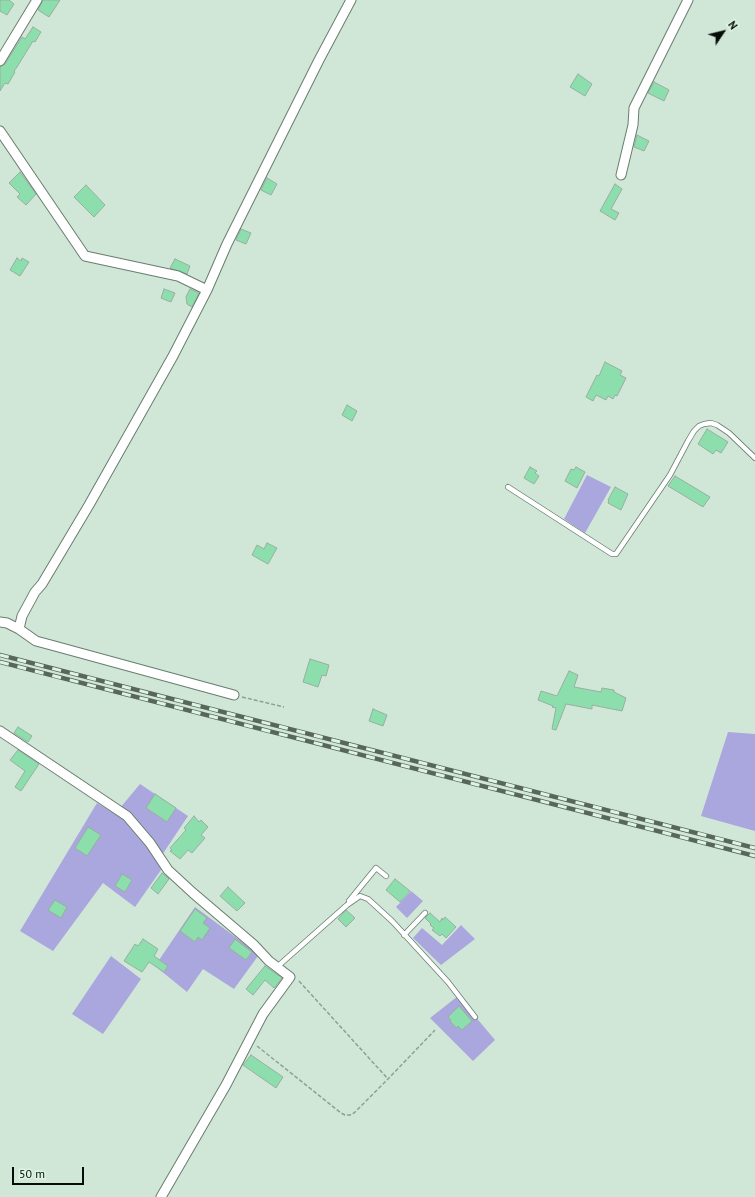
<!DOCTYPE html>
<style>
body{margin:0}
#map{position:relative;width:755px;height:1197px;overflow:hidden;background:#d0e7d7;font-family:"PT Sans",sans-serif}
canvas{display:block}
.north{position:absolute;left:703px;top:12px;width:40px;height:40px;-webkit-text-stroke:3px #ddf4e4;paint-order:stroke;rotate:55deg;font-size:11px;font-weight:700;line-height:16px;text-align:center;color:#060d08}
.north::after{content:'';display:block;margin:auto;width:14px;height:18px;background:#060d08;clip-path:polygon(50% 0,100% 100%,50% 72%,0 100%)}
.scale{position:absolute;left:12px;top:1167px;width:72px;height:18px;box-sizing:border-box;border:2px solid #060d08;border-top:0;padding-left:5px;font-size:12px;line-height:14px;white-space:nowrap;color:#060d08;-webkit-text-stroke:3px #ddf4e4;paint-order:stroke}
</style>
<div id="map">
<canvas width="755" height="1197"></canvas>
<div class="north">N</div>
<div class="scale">50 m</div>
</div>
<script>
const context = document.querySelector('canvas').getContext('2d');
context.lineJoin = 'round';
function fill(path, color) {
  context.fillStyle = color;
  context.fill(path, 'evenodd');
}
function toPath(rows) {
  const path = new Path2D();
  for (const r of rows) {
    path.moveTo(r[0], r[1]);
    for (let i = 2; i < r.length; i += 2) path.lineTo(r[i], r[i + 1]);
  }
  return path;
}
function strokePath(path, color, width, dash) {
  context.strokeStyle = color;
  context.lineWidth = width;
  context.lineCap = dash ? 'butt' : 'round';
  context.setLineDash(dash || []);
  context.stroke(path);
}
fill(toPath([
 [587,475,611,487,585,533,564,519],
 [728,732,755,734,755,831,701,816],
 [140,784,188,816,162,855,168,860,135,907,103,883,53,951,20,931,97,803,115,814],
 [411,891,423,901,407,918,396,907],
 [195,907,253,950,258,956,234,989,203,969,187,992,155,966],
 [461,925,475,939,441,965,413,938,422,928,442,945],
 [111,956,141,979,103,1034,72,1014],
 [458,996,495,1040,473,1061,430,1018]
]), '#aaa6de');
const building = toPath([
 [0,0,9,0,14,4,7,15,0,11,0,0],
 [43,0,60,0,49,17,38,10,43,0],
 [33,27,41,32,35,42,33,41,17,67,14,71,15,72,8,84,5,83,0,91,0,67,5,64,22,37,25,39,33,27],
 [578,74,592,84,585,96,570,87,578,74],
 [654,82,669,90,664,101,648,93,654,82],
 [637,135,649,141,644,151,634,147,637,135],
 [20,172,36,194,26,205,17,197,20,194,9,183,20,172],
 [267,178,277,184,271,195,261,190,267,178],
 [615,184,622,189,611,209,619,213,615,220,600,211,615,184],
 [86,185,105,205,94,217,74,197,86,185],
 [241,229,251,233,246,244,236,240,241,229],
 [17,258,21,261,22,258,29,262,20,276,10,270,17,258],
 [175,259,190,266,187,274,170,268,175,259],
 [164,289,175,293,171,302,161,298,164,289],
 [190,289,199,293,192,307,187,304,186,297,190,289],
 [605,362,622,371,620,375,626,378,617,396,615,395,613,399,608,396,606,400,596,395,593,401,586,397,597,375,599,376,605,362],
 [347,405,357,411,352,421,342,415,347,405],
 [707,429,728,442,721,453,716,450,713,454,698,444,707,429],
 [530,467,537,471,535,473,539,476,534,484,524,478,530,467],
 [576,467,585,472,577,488,565,481,571,469,574,470,576,467],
 [675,476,710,497,703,507,668,486,675,476],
 [615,487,628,494,621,510,608,503,609,500,608,500,615,487],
 [267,543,277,548,268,564,252,555,257,545,264,549,267,543],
 [310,659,329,665,326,676,322,675,318,687,303,682,310,659],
 [569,671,578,675,574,687,601,692,602,688,614,690,614,692,626,698,622,711,592,705,592,709,566,704,556,730,552,729,556,708,552,707,553,706,538,700,541,691,557,696,569,671],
 [373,709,387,715,383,726,369,721,373,709],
 [18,727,32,736,28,742,14,733,18,727],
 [18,750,39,764,21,791,15,787,25,771,10,760,18,750],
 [155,794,176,808,167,822,146,808,155,794],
 [194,816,199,822,201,820,208,827,201,835,205,838,192,853,188,850,180,859,170,851,172,850,170,848,186,830,184,828,194,816],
 [88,827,101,835,87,856,75,848,88,827],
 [162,873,169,879,158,894,151,888,162,873],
 [122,874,132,880,125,892,115,886,122,874],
 [395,879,410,891,400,902,386,890,395,879],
 [228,887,245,903,237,911,220,896,228,887],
 [55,900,67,907,61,918,48,910,55,900],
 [195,909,207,918,203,923,210,928,202,940,198,937,195,942,180,931,195,909],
 [346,910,355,918,346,927,338,919,346,910],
 [430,913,440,922,442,918,443,920,445,917,456,927,446,938,442,934,440,936,432,930,434,928,430,925,431,924,425,918,430,913],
 [143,939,158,949,154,956,168,966,164,972,149,962,142,972,124,961,135,944,138,946,143,939],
 [235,939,252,952,246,960,229,948,235,939],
 [265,966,282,978,274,988,265,980,253,995,246,989,265,966],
 [459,1006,472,1021,462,1030,458,1026,456,1028,450,1021,451,1020,448,1017,459,1006],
 [251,1055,283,1077,276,1088,243,1065,251,1055]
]);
fill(building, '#8cdfad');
strokePath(building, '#98aea0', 1);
const lane = toPath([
 [508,487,612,554,616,554,670,475,688,441,694,431,699,426,704,424,711,423,717,425,729,433,755,458],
 [349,901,376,868,386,876],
 [404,935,425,913],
 [277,967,347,905,360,896,368,899,392,921,448,982,475,1017]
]);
const street = toPath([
 [0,61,37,0],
 [0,131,85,256,178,276,207,290,227,244,319,60,351,0],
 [621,175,633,125,634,108,688,0],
 [207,290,173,356,89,505,42,584,35,592,22,616,19,629,36,641,51,645,234,695],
 [0,622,7,623,19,629],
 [0,731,127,816,150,843,168,870,193,893,254,945,269,961,290,977,263,1014,226,1085,161,1197]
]);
strokePath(lane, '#687d6f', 6);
strokePath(street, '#687d6f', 11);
strokePath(toPath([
 [242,697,284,707],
 [299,981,388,1079],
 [257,1046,341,1113,345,1115,350,1115,354,1113,388,1079,435,1030]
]), '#8e9f93', 1.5, [4, 2]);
strokePath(lane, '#fff', 4.5);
strokePath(street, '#fff', 9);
const rail = toPath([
 [0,655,755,848],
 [0,662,755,856]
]);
strokePath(rail, '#58665c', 4.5);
strokePath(rail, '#ddf4e4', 3, [9]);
</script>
